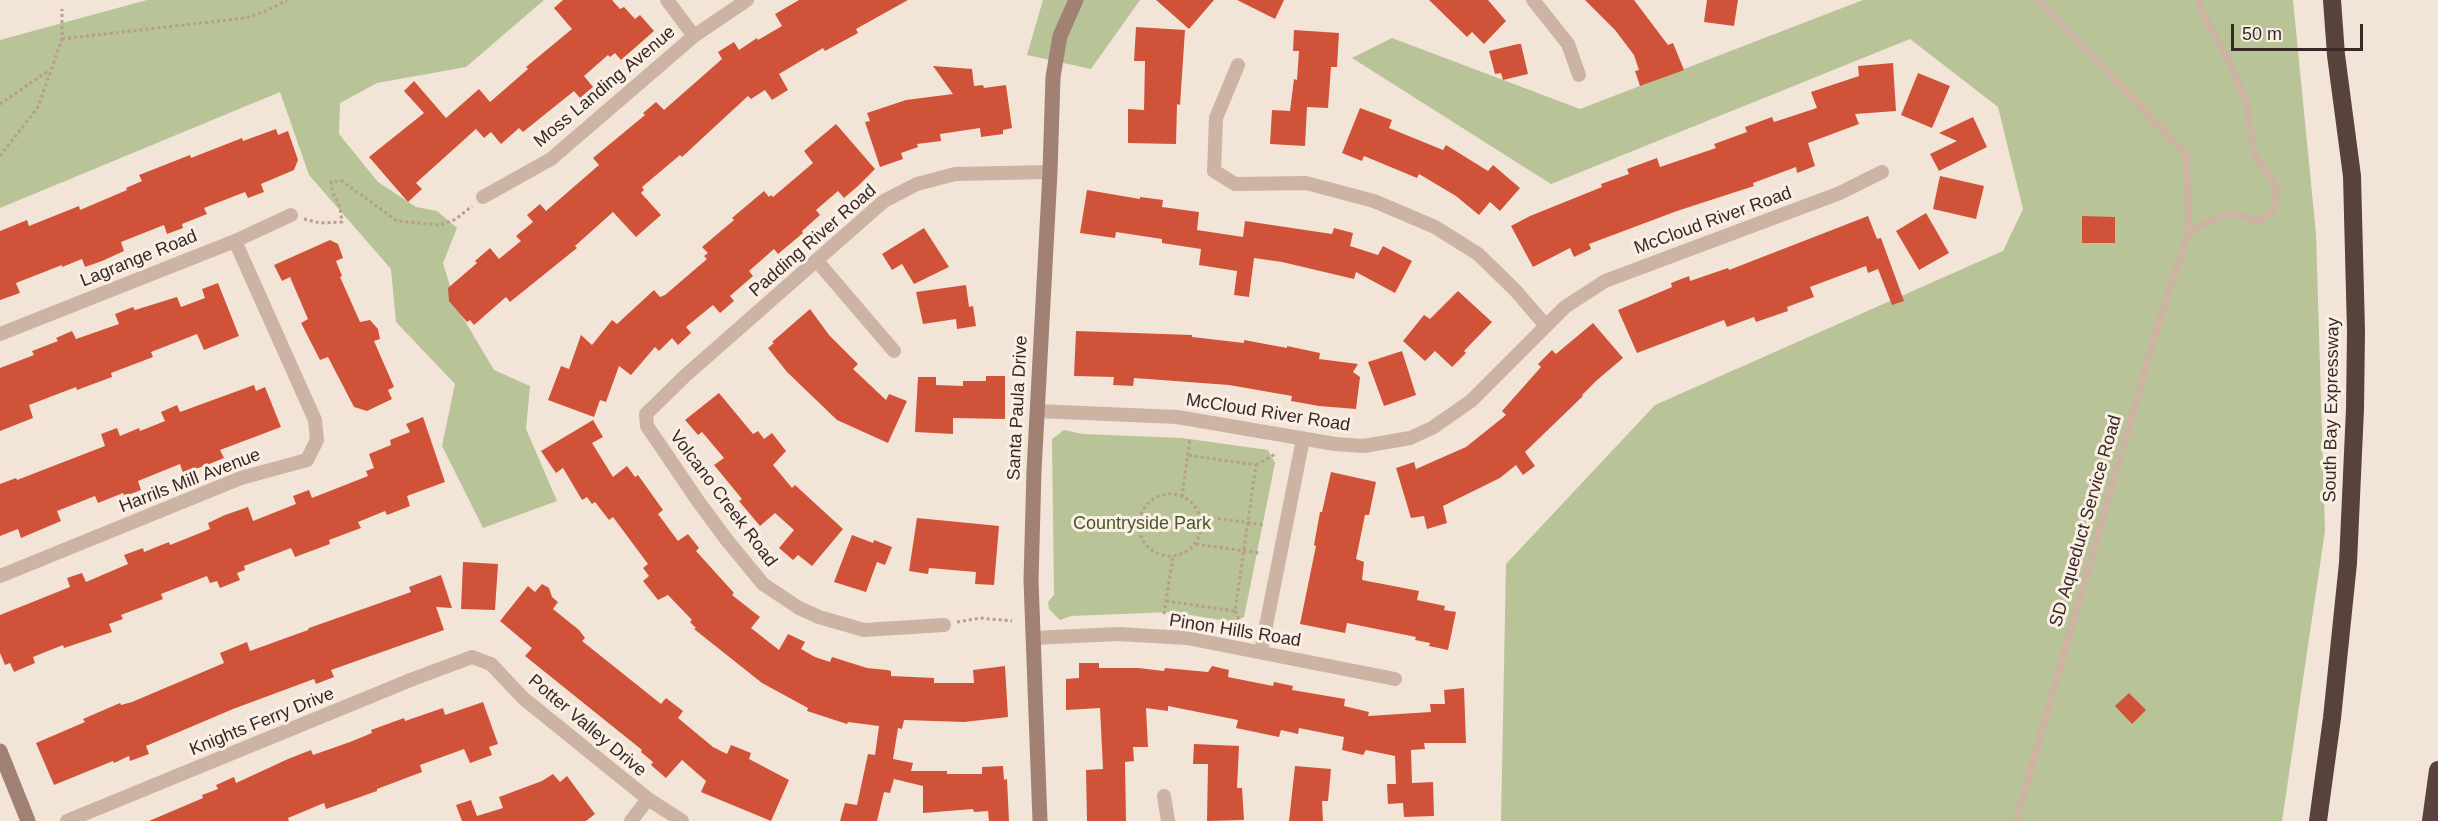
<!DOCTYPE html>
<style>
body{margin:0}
#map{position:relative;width:2438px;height:821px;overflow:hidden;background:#f3e4d8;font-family:Arial,sans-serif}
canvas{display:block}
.scale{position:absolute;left:2231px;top:24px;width:132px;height:27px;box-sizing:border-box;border:3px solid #372a26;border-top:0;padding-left:8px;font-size:18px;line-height:21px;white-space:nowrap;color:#372a26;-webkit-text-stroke:4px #fbefe5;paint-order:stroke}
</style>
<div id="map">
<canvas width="2438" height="821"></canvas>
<div class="scale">50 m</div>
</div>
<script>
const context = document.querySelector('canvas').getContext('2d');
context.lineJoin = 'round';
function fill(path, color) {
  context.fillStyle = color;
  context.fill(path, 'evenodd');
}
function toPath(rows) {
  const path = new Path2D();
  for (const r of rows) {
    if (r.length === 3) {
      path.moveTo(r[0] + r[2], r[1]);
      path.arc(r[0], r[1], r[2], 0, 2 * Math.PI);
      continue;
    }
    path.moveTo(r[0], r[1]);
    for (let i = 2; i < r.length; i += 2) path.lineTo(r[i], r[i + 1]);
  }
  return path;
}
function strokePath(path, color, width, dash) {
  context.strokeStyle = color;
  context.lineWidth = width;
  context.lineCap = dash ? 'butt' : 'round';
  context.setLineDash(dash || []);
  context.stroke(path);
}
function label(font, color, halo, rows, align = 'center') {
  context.font = font + ' Arial,sans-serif';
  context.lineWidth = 6;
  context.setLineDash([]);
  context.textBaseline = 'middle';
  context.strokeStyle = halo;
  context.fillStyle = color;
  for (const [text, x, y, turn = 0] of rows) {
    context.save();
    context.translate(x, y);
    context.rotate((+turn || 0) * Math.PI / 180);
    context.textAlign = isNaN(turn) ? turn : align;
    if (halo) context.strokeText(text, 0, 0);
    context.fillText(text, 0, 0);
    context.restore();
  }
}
fill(toPath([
 [147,0,544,0,466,67,377,83,340,103,339,134,378,182,416,207,437,211,457,228,443,263,456,306,494,370,530,386,526,429,557,501,483,528,442,446,455,384,396,322,391,269,309,175,280,92,0,208,0,40],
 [1043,0,1140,0,1091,69,1027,55],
 [1863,0,2293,0,2316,234,2325,531,2282,821,1501,821,1506,564,1655,405,2003,251,2023,209,1998,107,1910,39,1551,184,1352,58,1392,38,1580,109],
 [1064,430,1083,434,1182,438,1268,450,1275,463,1244,617,1233,622,1172,612,1071,616,1060,620,1049,609,1048,602,1054,595,1052,439]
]), '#b8c397');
fill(toPath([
 [563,0,612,0,620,9,624,7,635,19,640,15,654,31,621,60,615,53,610,57,608,55,584,76,593,87,580,98,574,91,523,132,519,128,501,144,491,132,484,138,476,129,416,183,422,189,408,202,369,157,424,113,404,91,414,81,446,118,479,89,490,102,528,69,526,67,572,29,554,8],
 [799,0,908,0,856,29,858,33,825,51,823,48,779,74,788,90,772,100,765,90,751,99,748,96,682,157,680,155,642,187,644,190,641,193,661,215,636,237,613,212,575,246,577,248,510,302,506,297,474,325,470,320,467,322,449,301,448,288,477,263,475,261,490,248,499,259,521,241,516,236,533,222,527,215,540,204,546,211,599,165,593,158,645,115,643,113,656,102,664,110,722,59,718,52,734,42,739,50,757,38,758,40,782,26,775,14],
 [1156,0,1214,0,1189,29],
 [1237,0,1284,0,1275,19],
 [1429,0,1488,0,1506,21,1484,44,1472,32,1467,37],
 [1585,0,1634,0,1668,45,1673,43,1684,70,1640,86,1635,71,1639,70,1634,55,1615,30],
 [1707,0,1738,0,1734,26,1704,22],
 [1136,27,1185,30,1180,105,1177,104,1176,144,1128,143,1128,109,1144,110,1145,61,1134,61],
 [1294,30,1339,33,1337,67,1331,67,1328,108,1307,107,1305,146,1270,144,1272,110,1290,111,1294,79,1297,80,1299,51,1293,51],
 [1518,44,1521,44,1528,74,1503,80,1501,73,1495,74,1489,51],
 [1893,63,1896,111,1855,114,1859,124,1808,143,1815,166,1797,173,1796,167,1753,183,1754,186,1677,211,1589,244,1591,249,1574,257,1570,248,1533,267,1511,226,1530,216,1602,187,1601,184,1629,174,1627,169,1657,158,1660,167,1716,148,1714,144,1747,132,1745,127,1772,117,1774,122,1817,108,1811,92,1859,76,1858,66],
 [933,66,972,69,974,86,983,85,984,88,1006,85,1012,128,1003,130,1003,134,981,137,980,128,940,134,941,141,917,144,918,147,901,153,903,159,880,167,865,122,870,121,867,113,906,100,953,94],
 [1918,73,1950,86,1932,128,1901,115],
 [1360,108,1392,120,1389,128,1443,150,1446,145,1488,171,1493,165,1520,188,1500,211,1490,202,1479,215,1456,196,1419,174,1417,178,1364,156,1362,161,1342,153],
 [1973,117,1987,147,1939,171,1930,154,1957,141,1939,133],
 [836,124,875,169,858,186,844,198,838,191,816,210,820,215,802,231,803,233,778,254,774,249,749,271,753,276,730,296,734,301,720,313,713,305,686,327,691,333,678,345,672,338,659,351,655,347,631,375,619,366,606,402,600,400,594,417,548,400,561,366,569,369,581,335,592,345,612,320,617,324,654,290,660,297,665,295,707,259,704,256,708,253,702,247,734,220,732,218,764,191,769,197,771,195,773,197,813,163,804,151],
 [276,129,278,135,288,131,298,160,294,170,261,184,264,192,248,198,245,192,204,208,207,214,182,224,183,228,167,234,164,225,121,242,124,251,102,261,85,267,82,259,62,267,62,265,16,283,20,293,0,300,0,231,27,220,29,226,79,206,80,210,127,190,126,188,142,181,139,175,190,155,191,158,242,138,243,141],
 [1940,176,1984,186,1976,219,1933,209],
 [1087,190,1140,199,1140,197,1163,200,1162,207,1199,212,1197,230,1243,237,1245,221,1332,234,1334,228,1353,233,1350,246,1378,255,1383,246,1412,261,1395,293,1356,272,1354,279,1282,262,1254,258,1249,297,1234,295,1237,271,1199,265,1201,249,1162,243,1162,239,1116,232,1115,238,1080,233],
 [1926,213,1949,253,1919,270,1896,231],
 [1868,216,1877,239,1881,238,1904,301,1892,305,1878,269,1868,273,1866,266,1810,287,1814,297,1787,307,1788,311,1756,322,1754,317,1727,327,1724,320,1637,353,1618,310,1672,287,1671,283,1689,276,1690,281,1728,268,1729,270],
 [2082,216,2115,217,2115,243,2082,243],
 [924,228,949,267,914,284,902,264,892,270,882,254],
 [330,240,338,244,343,258,336,261,342,276,340,277,360,322,370,320,378,329,380,339,374,341,394,387,388,390,392,399,367,411,354,407,328,357,320,360,301,323,308,319,290,277,282,281,274,265],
 [218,283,239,336,204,350,197,334,151,352,153,357,111,373,112,377,77,390,76,387,29,405,33,418,0,431,0,368,34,355,32,351,58,341,56,338,72,331,76,339,119,324,115,314,133,307,135,310,177,297,181,307,205,298,202,289],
 [966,285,969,307,973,306,976,326,957,329,956,319,923,324,916,292],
 [1458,291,1492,322,1464,351,1466,353,1452,367,1435,351,1425,361,1403,341,1424,315,1430,319],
 [810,309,829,335,858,364,853,369,886,400,889,394,907,401,888,443,837,420,787,372,768,348,774,343,772,342],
 [1593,323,1623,358,1596,381,1582,395,1583,396,1525,452,1535,466,1523,475,1516,465,1500,478,1443,506,1447,523,1427,529,1424,516,1411,518,1396,468,1414,462,1416,469,1466,447,1506,415,1502,411,1541,367,1538,364,1552,350,1556,354],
 [1076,331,1192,335,1192,337,1244,343,1244,340,1287,348,1287,346,1320,353,1319,359,1358,364,1353,372,1360,377,1356,409,1319,406,1291,401,1292,396,1229,385,1134,378,1133,386,1113,385,1114,377,1074,376],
 [1402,351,1416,395,1384,406,1368,362],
 [986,376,1005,376,1005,419,953,418,953,434,915,432,918,377,936,377,936,385,963,386,963,381,986,381],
 [254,385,256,391,265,387,281,427,220,450,224,458,207,465,183,473,180,464,138,481,141,490,125,496,123,493,98,503,95,496,57,511,61,521,21,538,18,529,0,536,0,484,16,478,17,480,105,446,101,434,117,428,120,436,139,428,140,431,165,421,161,412,177,405,180,412],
 [719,393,753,434,758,431,764,439,772,433,786,451,773,465,792,488,795,485,843,529,812,566,798,555,793,560,779,548,794,530,775,513,760,526,739,501,742,499,714,465,724,458,702,432,698,435,685,420],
 [423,417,445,482,407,496,410,506,387,515,385,511,358,522,361,528,329,540,330,544,295,557,291,548,244,566,245,570,237,573,240,580,220,588,217,581,210,583,207,576,161,594,163,599,121,615,123,619,109,624,112,632,64,648,63,645,33,657,35,663,14,672,10,663,5,665,0,653,0,615,70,587,67,578,82,573,86,582,128,564,124,555,143,548,144,552,169,542,170,545,210,529,208,523,225,515,248,507,253,521,296,504,293,496,309,490,312,498,368,476,366,471,374,468,369,454,391,445,390,440,410,432,406,424],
 [593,420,603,437,592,443,613,477,627,466,635,477,638,475,663,510,658,514,678,541,688,534,699,548,696,551,734,593,732,595,760,617,751,628,779,650,788,634,805,642,801,649,815,657,830,662,832,657,867,668,887,670,891,671,891,676,934,678,934,683,974,683,973,670,1005,666,1008,717,964,722,904,720,902,729,898,728,893,759,913,763,911,771,947,771,947,774,982,774,982,767,1003,766,1004,780,1007,779,1009,821,989,821,988,811,974,812,973,809,923,813,923,786,894,779,890,793,884,792,877,821,840,821,845,803,857,805,868,754,875,755,879,726,848,722,847,724,807,711,808,708,762,683,694,629,696,628,690,622,692,620,668,595,658,600,643,581,649,576,643,568,648,564,613,517,609,520,595,502,592,504,587,497,582,500,563,468,556,473,541,451],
 [1331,472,1376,482,1369,515,1365,515,1356,559,1364,562,1362,580,1419,591,1417,600,1445,606,1444,610,1456,612,1448,650,1429,646,1430,643,1415,640,1416,637,1347,623,1345,633,1300,624,1316,546,1314,545,1320,512,1322,512],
 [917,518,999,526,994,585,975,584,976,572,929,568,928,574,909,571],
 [852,535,873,543,874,540,892,547,885,565,877,562,866,592,834,582],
 [463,562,498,564,495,610,461,609],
 [441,575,452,608,436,607,444,630,331,670,334,677,316,684,314,679,233,709,146,746,149,754,130,761,129,756,114,763,113,761,54,785,36,743,85,722,83,719,120,703,121,705,132,702,224,663,220,653,247,642,250,651,308,630,309,628,411,592,409,587],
 [542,584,549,588,552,597,558,602,553,609,579,630,585,638,582,641,661,704,666,698,683,711,678,718,713,747,727,754,731,745,751,753,749,759,789,780,771,821,701,792,706,781,682,760,666,778,651,765,653,762,641,752,642,750,525,656,532,648,500,621,528,586,535,592],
 [1079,663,1099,663,1099,668,1138,668,1164,671,1165,668,1208,672,1212,666,1229,670,1228,677,1273,686,1274,682,1293,686,1292,690,1345,699,1344,706,1369,712,1368,716,1431,712,1430,704,1445,704,1444,690,1464,688,1466,743,1424,743,1425,749,1411,750,1412,783,1433,782,1434,816,1404,817,1403,803,1388,804,1387,784,1396,784,1395,756,1366,750,1363,755,1342,750,1344,737,1299,728,1298,734,1281,730,1279,737,1236,728,1238,720,1168,706,1168,711,1146,708,1148,747,1133,747,1134,761,1125,762,1126,821,1087,821,1086,770,1103,769,1100,708,1066,710,1066,679,1079,678],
 [2129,693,2146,710,2132,724,2115,706],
 [483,702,498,744,489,747,492,755,470,763,464,749,420,765,422,772,377,789,377,791,326,809,324,803,288,818,289,821,149,821,203,798,202,795,218,789,216,785,234,777,236,783,288,759,311,750,313,755,350,742,372,733,371,730,404,718,405,721,443,708,445,715],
 [1194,744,1239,746,1237,788,1242,788,1244,820,1207,821,1208,764,1193,764],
 [1295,766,1331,769,1328,801,1322,801,1323,821,1289,821],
 [553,774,560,782,567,776,595,814,586,821,462,821,456,805,471,800,477,816,503,808,499,797,542,781]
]), '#d05339');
strokePath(toPath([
 [62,39,244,18,264,12,287,0],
 [0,104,48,71],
 [0,156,38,107,62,39,62,9],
 [304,219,320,223,342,222,340,207,333,193,331,182,342,181,397,221,440,225,456,219,472,206],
 [1256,465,1277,453],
 [1170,525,31],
 [1182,497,1190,438],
 [1200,516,1265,525],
 [1196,544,1259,553],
 [1166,601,1235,611,1256,465,1187,455],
 [1235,611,1241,624],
 [1164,614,1173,556],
 [957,622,980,618,1012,621]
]), '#b89d8d', 3, [3, 3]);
strokePath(toPath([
 [2189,231,2229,213,2260,221,2273,211,2276,199,2276,187,2254,153,2246,101,2228,60,2200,8,2199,0],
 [2016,821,2160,318,2189,231,2186,154,2038,0]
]), '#ccb3a3', 7);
strokePath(toPath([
 [667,0,694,36],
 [1533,0,1568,44,1579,75],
 [1238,65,1216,118,1214,171,1235,184,1306,183,1374,201,1435,227,1478,254,1515,290,1546,326],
 [483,197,551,159,694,36,747,0],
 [817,261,894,351],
 [0,334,235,241,291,215],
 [1037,411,1177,417,1335,444,1364,446,1410,438,1432,428,1471,401,1565,307,1605,281,1840,193,1882,172],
 [0,576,241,478,307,460,317,440,315,420,235,241],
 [944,625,864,630,819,617,799,608,763,584,726,539,698,501,647,426,646,414,686,375,884,201,917,184,955,174,1050,172],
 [1033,638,1118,634,1187,638,1395,679],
 [1261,651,1303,439],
 [1164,796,1168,821],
 [67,821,413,679,472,657,491,664,523,698,648,799,682,821],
 [631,821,648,799]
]), '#ccb3a3', 14);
strokePath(toPath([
 [0,751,28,821],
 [1040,821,1031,580,1034,471,1050,172,1053,77,1060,36,1076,0]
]), '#a08174', 15);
strokePath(toPath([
 [2318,821,2332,718,2348,563,2355,409,2356,331,2352,176,2336,55,2332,0],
 [2431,821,2438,770]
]), '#58433c', 18);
label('18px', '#372a26', '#fbefe5', [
 ["Moss Landing Avenue",605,87,-40],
 ["McCloud River Road",1713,221,-20],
 ["Padding River Road",813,241,-41],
 ["Lagrange Road",139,259,-22],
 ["Santa Paula Drive",1018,408,-87],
 ["South Bay Expressway",2332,410,-89],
 ["McCloud River Road",1268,413,9],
 ["Harrils Mill Avenue",190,481,-21],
 ["Volcano Creek Road",723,499,53],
 ["SD Aqueduct Service Road",2086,521,-74],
 ["Pinon Hills Road",1235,631,9],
 ["Knights Ferry Drive",262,722,-22],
 ["Potter Valley Drive",587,726,40]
]);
label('18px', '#495727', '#fbefe5', [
 ["Countryside Park",1142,524]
]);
</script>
